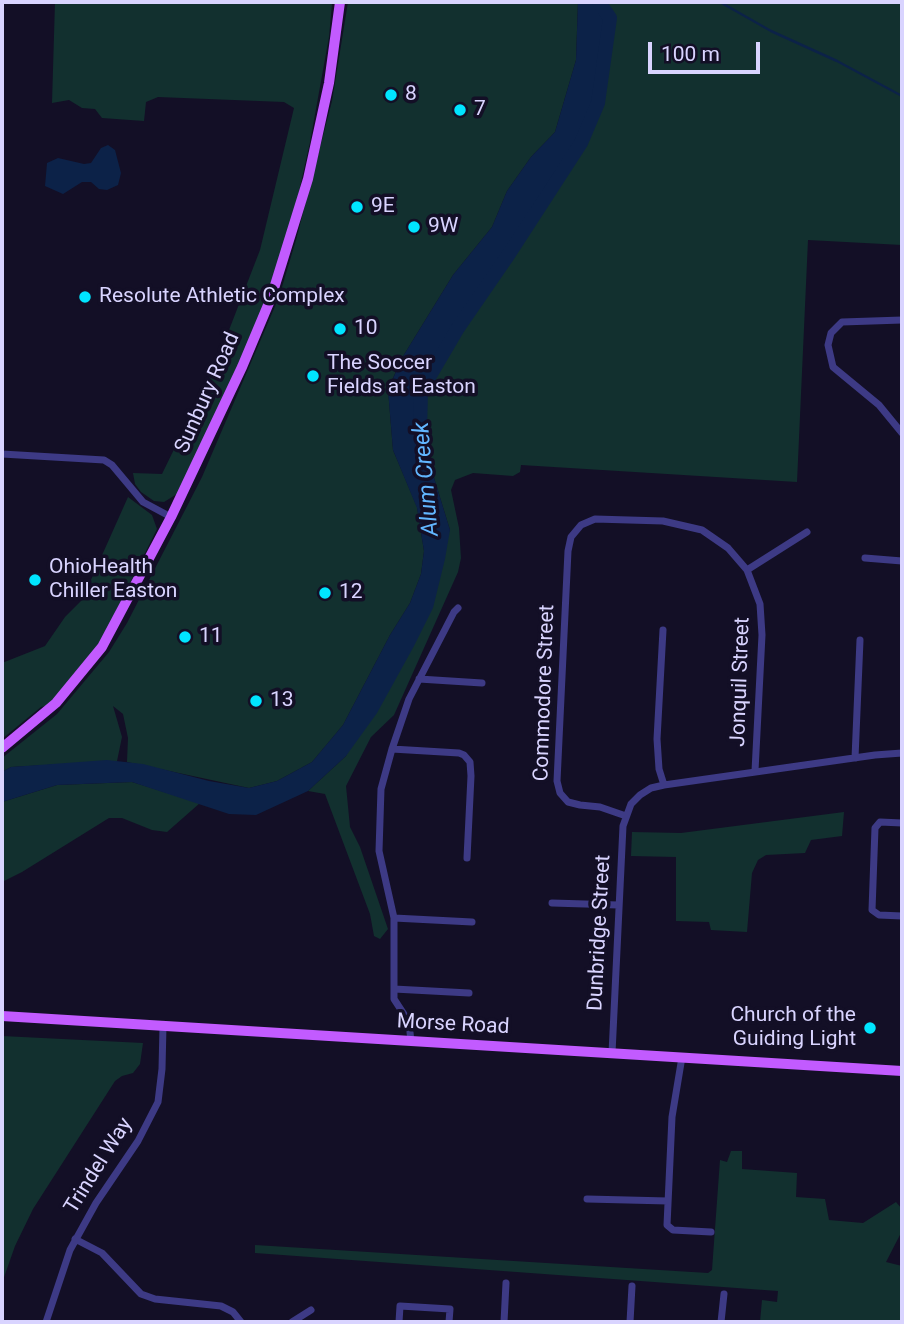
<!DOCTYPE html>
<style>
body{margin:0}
#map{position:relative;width:904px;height:1324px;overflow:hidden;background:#130f26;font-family:Roboto,sans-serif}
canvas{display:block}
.frame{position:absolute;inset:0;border:4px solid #d9d4ff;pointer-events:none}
.scale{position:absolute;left:648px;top:42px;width:112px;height:32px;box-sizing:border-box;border:4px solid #d9d4ff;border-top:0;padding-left:9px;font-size:21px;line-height:24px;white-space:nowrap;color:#d9d4ff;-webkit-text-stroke:5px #130f26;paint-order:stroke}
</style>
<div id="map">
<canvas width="904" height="1324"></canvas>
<div class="frame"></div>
<div class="scale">100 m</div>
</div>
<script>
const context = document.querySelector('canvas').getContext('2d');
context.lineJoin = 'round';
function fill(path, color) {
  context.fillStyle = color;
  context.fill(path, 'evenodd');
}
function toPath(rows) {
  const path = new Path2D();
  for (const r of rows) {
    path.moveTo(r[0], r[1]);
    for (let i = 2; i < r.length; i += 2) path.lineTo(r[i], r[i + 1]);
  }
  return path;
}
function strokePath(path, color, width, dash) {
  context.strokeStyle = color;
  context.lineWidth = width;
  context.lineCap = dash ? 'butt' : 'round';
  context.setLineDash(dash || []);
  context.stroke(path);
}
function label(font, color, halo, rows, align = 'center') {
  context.font = font + ' Roboto,sans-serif';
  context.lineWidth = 7;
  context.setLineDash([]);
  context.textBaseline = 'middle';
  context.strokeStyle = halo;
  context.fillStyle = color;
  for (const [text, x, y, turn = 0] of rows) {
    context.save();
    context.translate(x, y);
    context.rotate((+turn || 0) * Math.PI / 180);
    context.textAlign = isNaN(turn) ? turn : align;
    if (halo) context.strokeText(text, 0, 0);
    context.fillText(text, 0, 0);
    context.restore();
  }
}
fill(toPath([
 [55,2,329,2,332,4,329,37,310,142,296,205,275,275,247,348,177,494,164,502,154,501,141,492,135,484,133,473,162,474,217,361,260,250,294,108,284,102,158,97,146,102,144,121,102,118,95,109,82,108,69,100,52,103],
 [348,2,578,2,576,60,555,132,531,157,507,191,492,227,453,275,402,358,388,389,393,450,417,507,424,551,421,574,410,603,390,635,343,725,312,762,277,781,249,788,127,762,128,738,123,714,113,706,122,737,117,761,11,767,2,772,2,758,57,714,109,652,127,623,202,477,279,297,296,240,332,101],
 [608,2,902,2,902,245,808,240,797,482,521,465,520,472,513,476,473,473,455,480,451,490,459,528,461,558,458,572,394,715,371,737,346,786,350,827,360,847,388,929,380,939,374,936,370,914,325,794,308,791,346,756,450,530,420,432,421,391,458,328,509,254,516,234,554,173,581,143,598,103,610,18],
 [128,497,152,515,157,529,101,641,49,705,41,707,2,739,2,663,45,646,65,617,82,600],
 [132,782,200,803,167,832,152,830,122,818,109,818,22,872,2,882,2,802,57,785],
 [844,812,842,836,811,840,805,853,766,855,758,860,752,873,747,932,711,930,709,922,676,921,676,857,631,856,632,832,681,833],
 [2,1036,143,1043,140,1064,133,1073,122,1076,115,1081,33,1209,15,1246,2,1283],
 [731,1151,742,1151,742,1169,797,1173,796,1197,825,1199,829,1220,863,1223,896,1202,902,1209,902,1231,886,1262,902,1266,902,1320,895,1320,895,1322,760,1322,762,1300,777,1302,778,1291,255,1253,255,1245,708,1273,712,1270,720,1160,727,1162]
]), '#12302f');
fill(toPath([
 [578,2,608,2,610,18,598,103,581,143,554,173,516,233,509,254,458,328,421,391,420,432,450,530,445,559,433,608,414,646,377,713,346,756,308,791,256,815,229,814,132,782,57,785,2,802,2,772,11,767,107,760,143,764,209,781,249,788,277,781,312,762,343,725,390,635,410,603,421,574,424,551,417,508,393,450,388,390,402,358,453,275,492,227,507,191,531,157,555,132,576,60],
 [108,145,115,150,121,173,118,185,107,190,99,189,91,182,82,182,63,194,45,186,47,163,58,158,84,164,91,163,101,148]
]), '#0c2248');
strokePath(toPath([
 [720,2,771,31,837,61,902,96]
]), '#0c2248', 2.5);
strokePath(toPath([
 [422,448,420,432,421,391,458,328,509,254,581,143,598,103,610,18,599,2]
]), '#0c2248', 14);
strokePath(toPath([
 [902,320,842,322,831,333,828,345,833,367,879,405,902,433],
 [2,454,104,460,112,465,143,502,171,517],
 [865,558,902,561],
 [747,570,807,532],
 [663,630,657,739,659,769,664,785],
 [419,679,482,683],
 [392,749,459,753,464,755,470,762,471,776,467,858],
 [855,758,860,640],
 [626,816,600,807,580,805,568,802,560,793,557,781,568,551,571,537,581,525,595,519,663,521,702,530,728,548,747,570,760,604,762,635,755,771],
 [902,823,880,822,875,828,872,910,879,915,902,916],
 [552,903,618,905],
 [394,918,472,922],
 [394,989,469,993],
 [411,1042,409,1022,394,999,394,918,379,851,381,789,392,749,409,699,454,612,458,608],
 [612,1053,623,826,631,804,640,795,651,788,664,785,875,755,902,753],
 [682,1057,672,1117,667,1225,673,1230,711,1232],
 [587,1199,668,1201],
 [75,1239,102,1253,141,1294,155,1299,221,1306,233,1312,241,1322],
 [46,1322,70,1250,96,1203,138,1141,158,1102,162,1069,163,1026],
 [292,1322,311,1310],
 [399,1322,400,1306,450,1309,449,1322],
 [504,1322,506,1283],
 [630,1322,632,1286],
 [721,1322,724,1294]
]), '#3d3a85', 7);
strokePath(toPath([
 [2,748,56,703,102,647,171,517,242,367,271,298,308,179,329,83,340,2],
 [2,1016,902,1071]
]), '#c25bff', 10);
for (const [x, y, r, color] of [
 [391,95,7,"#00e5ff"],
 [460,110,7,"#00e5ff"],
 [357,207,7,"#00e5ff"],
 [414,227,7,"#00e5ff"],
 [85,297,7,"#00e5ff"],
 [340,329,7,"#00e5ff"],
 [313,376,7,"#00e5ff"],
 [35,580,7,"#00e5ff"],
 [325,593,7,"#00e5ff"],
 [185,637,7,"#00e5ff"],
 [256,701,7,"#00e5ff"],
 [870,1028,7,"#00e5ff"]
]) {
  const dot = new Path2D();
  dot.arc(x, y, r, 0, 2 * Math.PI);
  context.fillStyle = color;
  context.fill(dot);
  strokePath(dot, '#130f26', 2.5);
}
label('21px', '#d9d4ff', '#130f26', [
 ["8",405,95],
 ["7",474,110],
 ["9E",371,207],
 ["9W",428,227],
 ["Resolute Athletic Complex",99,297],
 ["10",354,329],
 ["The Soccer",327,364],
 ["Fields at Easton",327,388],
 ["OhioHealth",49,568],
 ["Chiller Easton",49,592],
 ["12",339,593],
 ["11",199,637],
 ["13",270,701],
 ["Church of the",856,1016,"right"],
 ["Guiding Light",856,1040,"right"]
], 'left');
label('21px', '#d9d4ff', '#130f26', [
 ["Sunbury Road",208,393,-66],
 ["Jonquil Street",741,682,-88],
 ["Commodore Street",545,693,-88],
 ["Dunbridge Street",600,933,-87],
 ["Morse Road",453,1025,3],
 ["Trindel Way",99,1166,-58]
]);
label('italic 23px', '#62b6ff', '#130f26', [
 ["Alum Creek",427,479,-95]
]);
</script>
